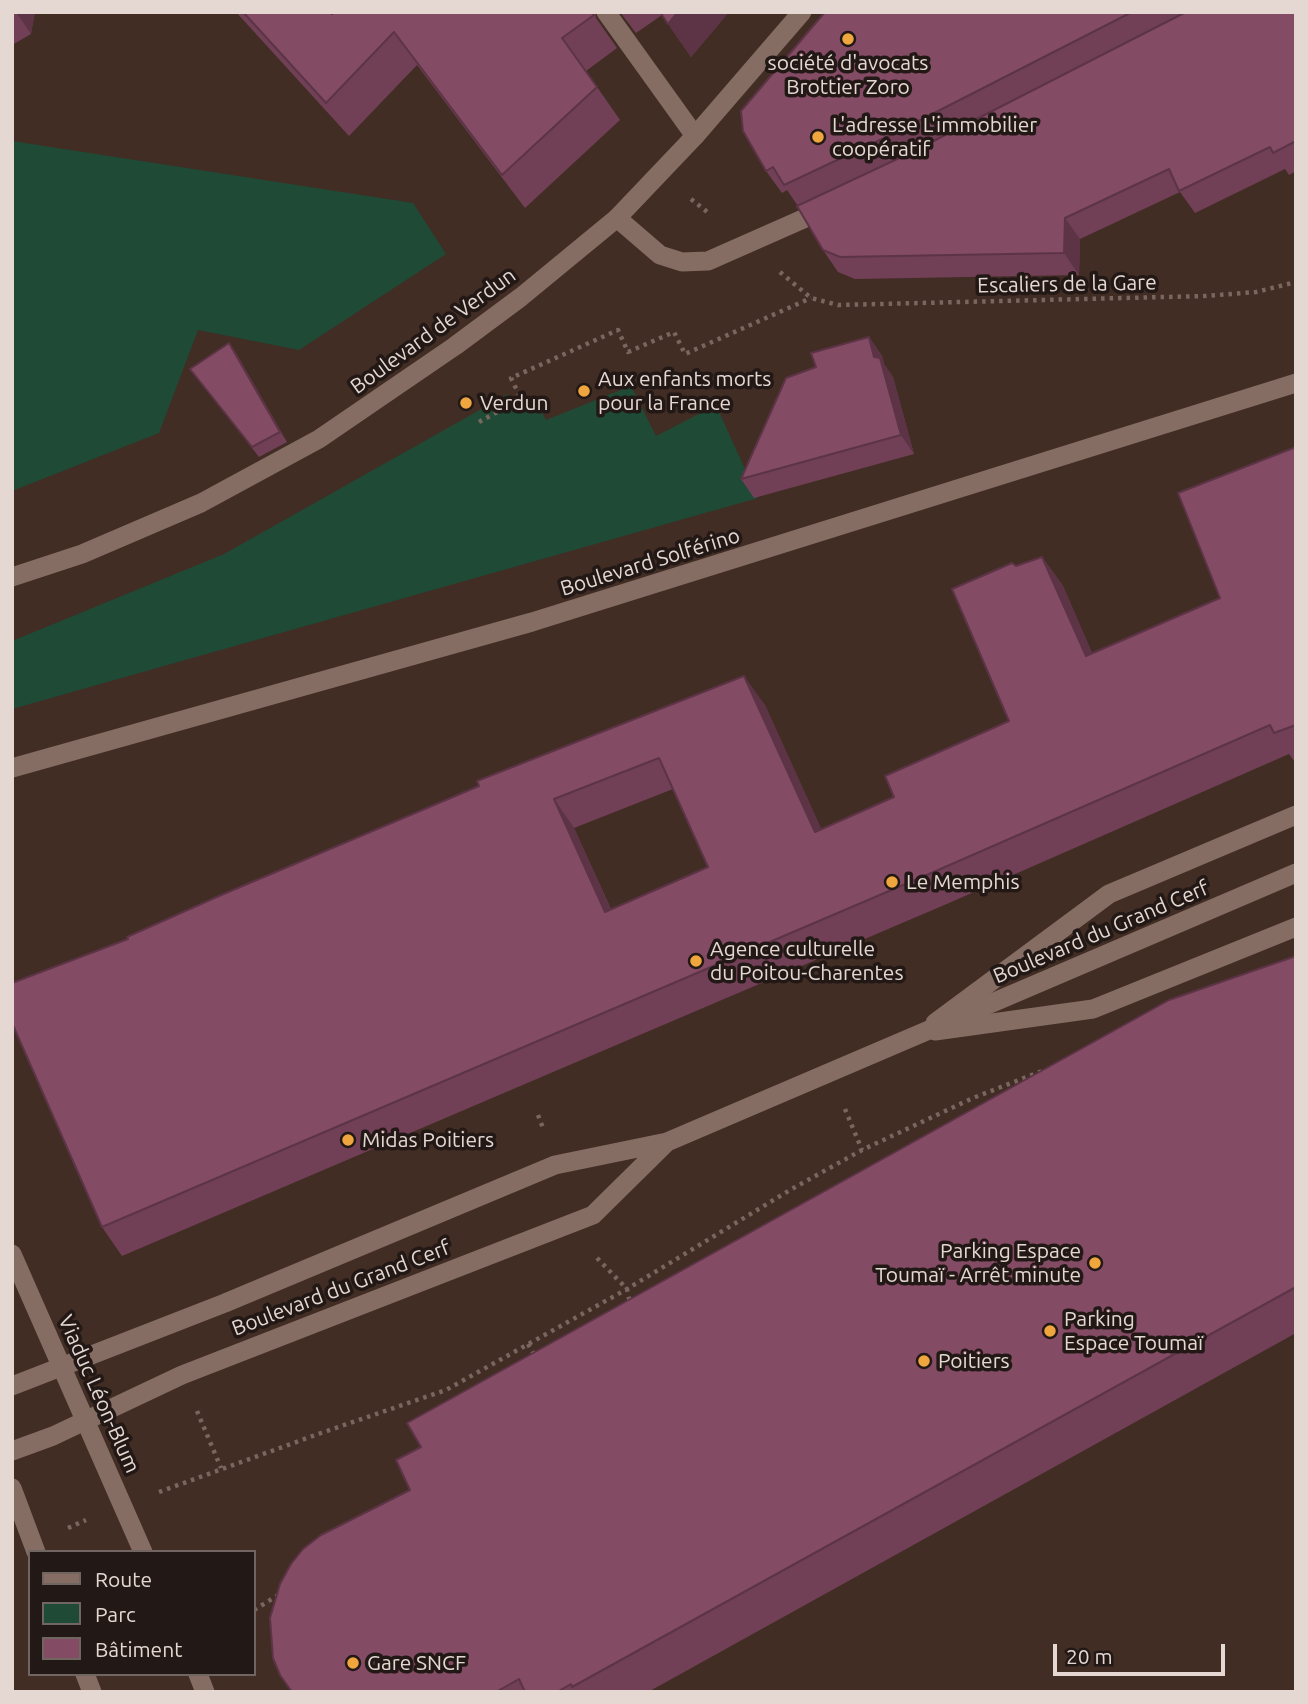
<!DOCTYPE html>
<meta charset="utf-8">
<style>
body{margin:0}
#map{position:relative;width:1308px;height:1704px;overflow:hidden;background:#422d25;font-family:Ubuntu,sans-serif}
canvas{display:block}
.frame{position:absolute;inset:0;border:14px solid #e5d8d2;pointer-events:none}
.legend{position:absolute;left:28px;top:1550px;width:228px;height:126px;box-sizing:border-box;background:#221815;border:2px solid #706561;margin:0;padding:9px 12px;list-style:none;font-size:21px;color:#e5d8d2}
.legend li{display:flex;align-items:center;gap:14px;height:35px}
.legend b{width:35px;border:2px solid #706561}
.scale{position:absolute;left:1053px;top:1644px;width:172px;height:32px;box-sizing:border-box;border:4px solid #e5d8d2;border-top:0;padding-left:9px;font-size:21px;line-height:24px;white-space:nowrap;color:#e5d8d2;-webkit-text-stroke:5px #221815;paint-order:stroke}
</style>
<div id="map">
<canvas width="1308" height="1704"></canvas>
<div class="frame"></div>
<ul class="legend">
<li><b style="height:9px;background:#856d64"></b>Route</li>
<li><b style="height:19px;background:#1e4a36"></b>Parc</li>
<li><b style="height:19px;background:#834b64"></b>Bâtiment</li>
</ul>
<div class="scale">20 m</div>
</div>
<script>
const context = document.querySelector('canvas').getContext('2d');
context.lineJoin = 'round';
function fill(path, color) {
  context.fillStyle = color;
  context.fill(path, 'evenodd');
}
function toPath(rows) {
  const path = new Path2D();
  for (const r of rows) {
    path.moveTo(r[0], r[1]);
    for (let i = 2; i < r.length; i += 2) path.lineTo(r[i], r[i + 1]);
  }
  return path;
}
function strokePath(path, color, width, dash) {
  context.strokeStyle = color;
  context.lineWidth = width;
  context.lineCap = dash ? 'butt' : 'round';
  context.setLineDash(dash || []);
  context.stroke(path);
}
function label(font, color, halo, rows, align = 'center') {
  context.font = font + ' Ubuntu,sans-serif';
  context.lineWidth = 7;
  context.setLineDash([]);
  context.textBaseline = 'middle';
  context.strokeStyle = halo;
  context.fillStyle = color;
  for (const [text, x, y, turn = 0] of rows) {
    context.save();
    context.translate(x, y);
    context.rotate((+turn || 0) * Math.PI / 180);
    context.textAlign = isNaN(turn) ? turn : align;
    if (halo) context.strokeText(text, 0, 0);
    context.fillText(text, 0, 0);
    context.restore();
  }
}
fill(toPath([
 [12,141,413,203,446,254,299,350,198,330,159,433,12,491],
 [631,386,656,436,716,405,758,498,12,709,12,641,224,554,508,394,516,411,536,402,546,420]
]), '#1e4a36');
strokePath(toPath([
 [691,199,711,215],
 [780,272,811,298,838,305,1206,296,1256,292,1296,282],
 [479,422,521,399,511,378,618,330,628,352,674,332,685,354,811,298],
 [845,1109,862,1150],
 [538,1115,543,1128],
 [597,1258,627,1289,630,1303],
 [528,1344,536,1358],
 [197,1411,221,1468],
 [159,1492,321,1433,446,1390,627,1289,790,1190,862,1150,973,1098,1042,1071],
 [68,1528,86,1520],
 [254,1610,280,1594]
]), '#78665f', 4.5, [3.5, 5]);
strokePath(toPath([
 [12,1254,143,1552],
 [12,1488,36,1552],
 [85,1674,92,1692],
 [198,1674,205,1692]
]), '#856d64', 19);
strokePath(toPath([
 [606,12,695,136],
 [617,218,660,255,682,262,708,261,828,208]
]), '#856d64', 19);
strokePath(toPath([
 [12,577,82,554,201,503,319,439,455,346,521,297,617,218,695,136,802,12],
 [12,768,532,622,1296,383],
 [935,1023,1109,894,1296,815],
 [935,1031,1093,1009,1296,927]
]), '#856d64', 19);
strokePath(toPath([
 [12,1386,225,1303,555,1165,667,1142,1296,873],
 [12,1451,53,1436,182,1375,593,1215,666,1143]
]), '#856d64', 19);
fill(toPath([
 [12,12,35,12,31,34,12,45],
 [236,12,330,12,332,14,595,12,596,18,617,48,586,71,620,120,525,208,417,65,349,136],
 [620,12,729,12,691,57,662,15,636,33],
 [825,12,1296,12,1296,171,1289,175,1285,169,1195,213,1180,192,1080,239,1079,275,855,279,838,272,823,250,798,206,787,190,782,193,766,171],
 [869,337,882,356,884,364,893,377,914,454,754,498,741,479],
 [229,343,236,353,287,442,259,457,190,369],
 [1296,447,1296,762,1295,762,1289,754,949,903,122,1256,102,1227,12,1023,765,705,821,829,894,797,1009,721,1016,566,1042,557,1063,586,1092,653,1220,598],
 [673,789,708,867,611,909,574,828],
 [1296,956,1296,1333,648,1692,292,1692,410,1490]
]), '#714056');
fill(toPath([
 [16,12,35,12,31,34],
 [678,12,729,12,691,57,668,24],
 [1065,218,1080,239,1079,275,1064,253],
 [869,337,882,356,884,364,893,377,914,454,901,435,874,357],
 [229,343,236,353,287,442,280,432],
 [1042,557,1063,586,1106,685,1086,656],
 [744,676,765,705,836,861,815,832],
 [554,799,574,828,625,941,605,912]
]), '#5c3446');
const building = toPath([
 [243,12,330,12,332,14,334,12,592,12,594,15,562,38,597,87,502,175,394,32,326,103,243,12],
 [660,12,678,12,668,24,660,12],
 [825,12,1132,12,899,131,784,185,773,167,766,171,743,131,741,111,825,12],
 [1186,12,1296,12,1296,141,1273,153,1270,147,1179,191,1169,169,1065,218,1064,253,840,257,823,250,797,206,910,153,1186,12],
 [869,337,874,357,880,358,901,435,741,479,786,378,816,367,811,353,869,337],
 [229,343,280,432,252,447,190,369,229,343],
 [1296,447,1296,725,1274,733,1270,725,929,874,102,1227,12,1023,12,983,128,939,127,937,219,896,479,786,477,781,744,676,815,832,894,797,885,776,1009,721,952,589,1012,563,1016,566,1042,557,1086,656,1220,598,1178,493,1296,447],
 [659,758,708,867,605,912,554,799,659,758],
 [1296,956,1296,1287,572,1687,571,1684,557,1692,525,1692,519,1679,496,1692,292,1692,280,1675,273,1658,270,1618,280,1584,291,1564,303,1549,321,1535,410,1490,396,1460,421,1447,407,1423,1169,1000,1296,956]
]);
fill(building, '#834b64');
strokePath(building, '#5c3446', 2);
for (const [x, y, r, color] of [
 [848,39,7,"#f0a63e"],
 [818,137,7,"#f0a63e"],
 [584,391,7,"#f0a63e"],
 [466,403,7,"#f0a63e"],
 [892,882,7,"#f0a63e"],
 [696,961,7,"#f0a63e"],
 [348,1140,7,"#f0a63e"],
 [1095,1263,7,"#f0a63e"],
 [1050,1331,7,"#f0a63e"],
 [924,1361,7,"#f0a63e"],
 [353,1663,7,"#f0a63e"]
]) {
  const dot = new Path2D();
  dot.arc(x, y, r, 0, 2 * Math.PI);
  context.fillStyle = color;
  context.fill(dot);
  strokePath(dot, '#221815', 2.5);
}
label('21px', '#e5d8d2', '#221815', [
 ["société d'avocats",848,63,"center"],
 ["Brottier Zoro",848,87,"center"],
 ["L'adresse L'immobilier",832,125],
 ["coopératif",832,149],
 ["Aux enfants morts",598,379],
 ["pour la France",598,403],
 ["Verdun",480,403],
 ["Le Memphis",906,882],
 ["Agence culturelle",710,949],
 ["du Poitou-Charentes",710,973],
 ["Midas Poitiers",362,1140],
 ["Parking Espace",1081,1251,"right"],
 ["Toumaï - Arrêt minute",1081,1275,"right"],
 ["Parking",1064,1319],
 ["Espace Toumaï",1064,1343],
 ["Poitiers",938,1361],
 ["Gare SNCF",367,1663]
], 'left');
label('21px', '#e5d8d2', '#221815', [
 ["Escaliers de la Gare",1067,284,-1],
 ["Boulevard de Verdun",433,331,-36],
 ["Boulevard Solférino",650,562,-17],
 ["Boulevard du Grand Cerf",1101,932,-23],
 ["Boulevard du Grand Cerf",341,1288,-21],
 ["Viaduc Léon-Blum",99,1394,66]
]);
</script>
